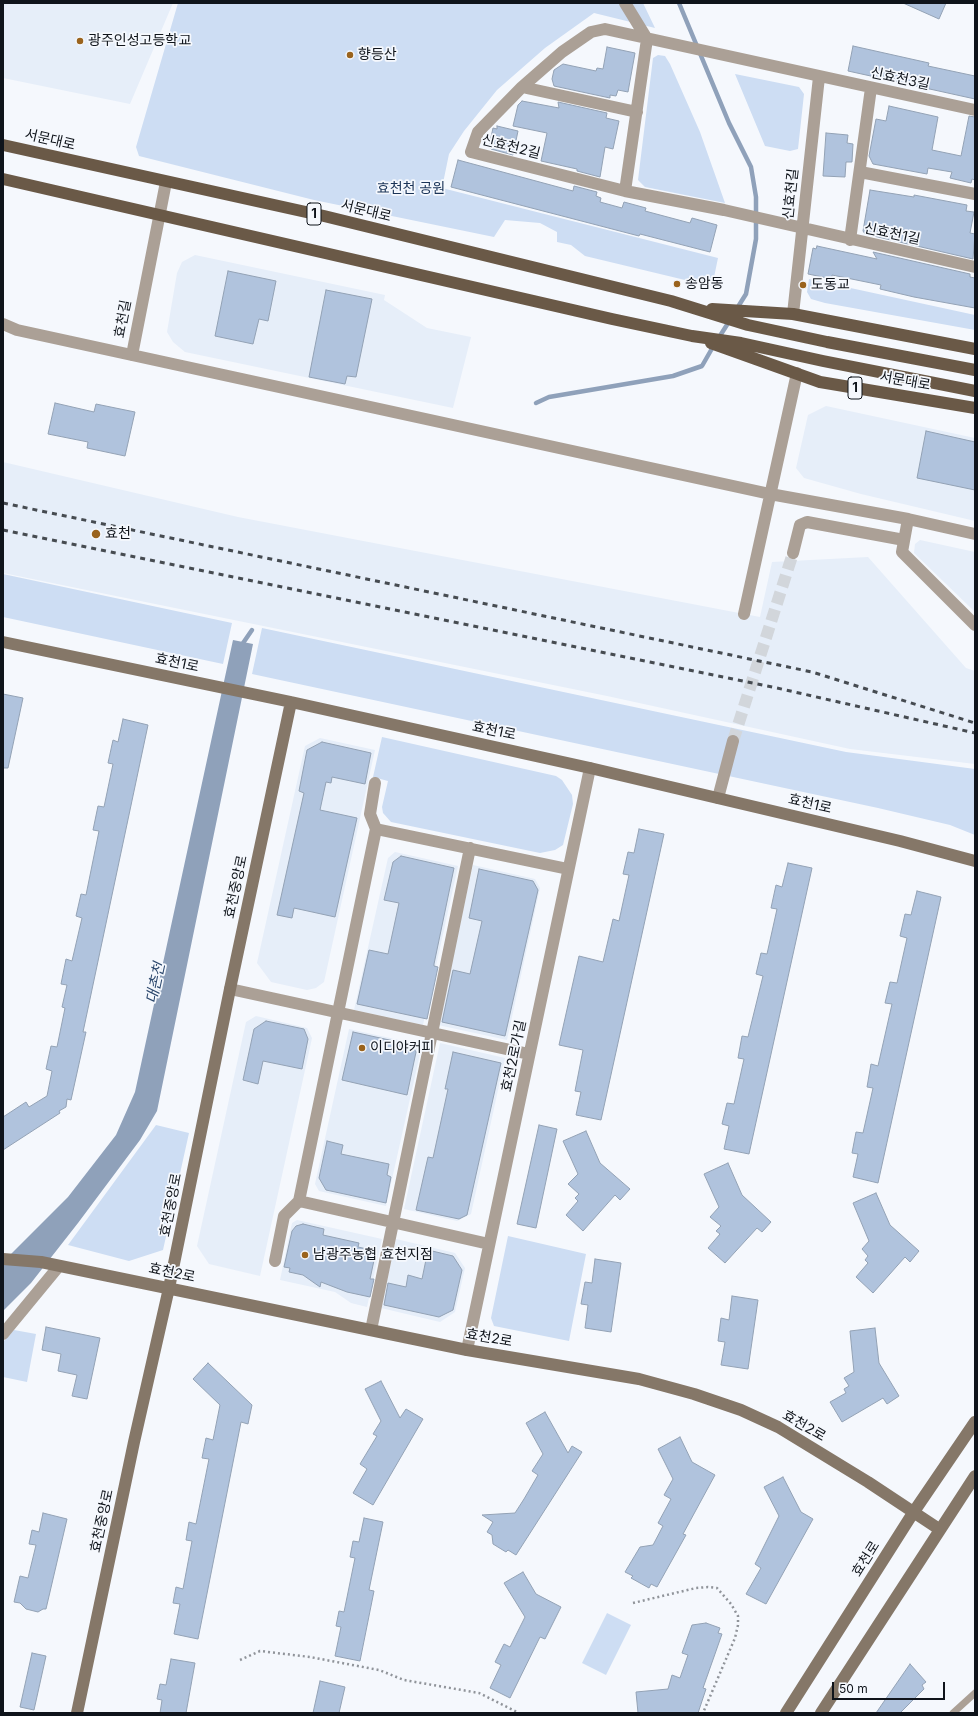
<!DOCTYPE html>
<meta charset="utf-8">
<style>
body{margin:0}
#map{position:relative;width:978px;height:1716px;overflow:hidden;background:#f5f8fd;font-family:Inter,sans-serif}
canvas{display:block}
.frame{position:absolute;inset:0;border:4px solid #0f141b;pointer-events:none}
.scale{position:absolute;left:832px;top:1682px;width:113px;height:18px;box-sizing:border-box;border:2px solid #0f141b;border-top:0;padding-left:5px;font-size:12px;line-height:14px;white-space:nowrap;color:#0f141b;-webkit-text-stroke:3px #f5f8fd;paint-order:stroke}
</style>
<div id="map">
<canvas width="978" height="1716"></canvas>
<div class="frame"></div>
<div class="scale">50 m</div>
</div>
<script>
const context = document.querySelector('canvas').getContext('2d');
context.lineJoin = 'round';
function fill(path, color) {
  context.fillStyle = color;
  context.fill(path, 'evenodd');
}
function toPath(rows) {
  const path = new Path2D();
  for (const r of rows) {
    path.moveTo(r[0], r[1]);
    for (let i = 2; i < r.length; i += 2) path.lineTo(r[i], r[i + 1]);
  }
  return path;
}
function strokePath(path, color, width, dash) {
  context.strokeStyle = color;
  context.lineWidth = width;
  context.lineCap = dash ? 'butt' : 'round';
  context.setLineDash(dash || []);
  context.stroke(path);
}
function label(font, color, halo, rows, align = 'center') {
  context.font = font + ' Inter,"Noto Sans KR",sans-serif';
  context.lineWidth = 3.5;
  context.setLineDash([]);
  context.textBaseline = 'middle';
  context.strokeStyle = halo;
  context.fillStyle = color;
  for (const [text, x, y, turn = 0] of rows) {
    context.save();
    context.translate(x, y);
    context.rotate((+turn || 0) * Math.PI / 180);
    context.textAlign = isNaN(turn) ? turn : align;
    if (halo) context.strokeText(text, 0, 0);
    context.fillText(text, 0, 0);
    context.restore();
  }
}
fill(toPath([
 [3,3,173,3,130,104,3,78],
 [195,255,385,295,384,300,427,328,471,337,453,408,185,352,173,342,167,332,177,273,182,262],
 [826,406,975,438,975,521,861,494,804,478,796,468,808,415],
 [3,462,238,517,760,617,772,562,868,557,966,668,975,671,975,764,850,749,607,696,3,573],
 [920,540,975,552,975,612,914,553,915,544],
 [320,738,375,750,324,982,316,988,307,990,271,982,257,963,305,746],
 [395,852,458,866,423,1025,354,1010,388,858],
 [473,865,535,879,540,888,507,1040,438,1025],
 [256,1016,307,1028,312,1038,260,1276,209,1264,197,1246,246,1022],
 [349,1029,422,1045,386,1206,319,1191,315,1184],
 [440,1043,505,1058,471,1214,457,1221,404,1209],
 [297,1220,382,1239,367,1307,351,1303,335,1292,280,1280,292,1223],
 [396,1239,455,1253,465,1268,455,1312,440,1322,381,1308]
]), '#e6eef9');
fill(toPath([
 [178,3,643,3,655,28,594,13,545,48,497,90,464,131,449,154,442,188,718,258,713,282,710,286,585,256,571,245,557,242,557,232,540,223,505,220,494,237,314,200,139,156,136,147],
 [658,55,665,56,670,64,700,132,725,203,645,187,638,180,653,58],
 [735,74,799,87,804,94,798,149,790,151,765,146],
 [809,279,975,315,975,330,825,303,811,299,807,292],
 [3,574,232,623,223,664,3,617],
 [262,628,846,752,975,769,975,835,950,825,878,808,252,674],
 [382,737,556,776,562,780,572,795,573,804,563,845,555,850,540,853,391,822,383,813,382,807,388,781,373,777],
 [156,1125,189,1133,163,1250,129,1261,68,1245],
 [508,1236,586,1254,569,1341,494,1326,491,1318],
 [14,1330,36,1334,27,1382,3,1377,3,1342],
 [607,1613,631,1625,606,1675,582,1663]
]), '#cdddf3');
fill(toPath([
 [233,640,253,644,157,1111,140,1140,78,1223,31,1283,3,1311,3,1262,68,1197,116,1135,135,1092]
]), '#8fa1ba');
strokePath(toPath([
 [679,3,729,123,751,167,756,197,756,239,746,294,736,310],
 [718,339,730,320],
 [536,403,549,397,673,376,702,366,714,345],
 [241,646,252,630]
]), '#8fa1ba', 4.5);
const building = toPath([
 [903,3,946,3,939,19,903,3],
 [853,46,929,63,928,66,975,76,975,99,848,71,853,46],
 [607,47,635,53,628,92,618,90,616,96,610,95,610,98,554,86,552,79,554,70,563,64,596,71,597,68,603,69,607,47],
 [522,101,559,108,558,102,607,113,606,118,619,121,613,149,605,147,600,177,577,171,577,169,541,161,547,133,513,126,518,105,522,101],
 [889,106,938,117,932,150,961,156,969,116,975,117,975,180,972,179,971,183,950,178,952,172,928,168,927,174,873,164,869,156,876,119,886,121,889,106],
 [497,126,518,131,513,155,491,149,489,146,493,128,497,129,497,126],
 [826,133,848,135,847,143,853,144,852,162,846,162,845,177,823,176,826,133],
 [458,160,573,191,574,186,597,192,596,196,601,198,600,202,622,208,624,202,646,208,645,211,690,223,692,218,717,225,710,252,640,234,639,236,451,187,458,160],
 [870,190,914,197,914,195,967,205,966,211,974,212,970,233,975,234,973,259,865,234,863,231,870,190],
 [817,246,877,259,873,252,970,274,970,277,975,278,975,308,914,297,880,289,881,285,832,275,832,279,808,274,813,248,816,249,817,246],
 [228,271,276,281,268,321,259,319,253,344,215,336,228,271],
 [326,290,372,299,356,377,347,376,345,384,309,377,326,290],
 [55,403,94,412,96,404,135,412,125,456,87,448,88,442,48,434,55,403],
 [926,431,975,442,975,490,917,478,926,431],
 [3,694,23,698,8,768,3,768,3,694],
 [123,719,148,725,83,1032,86,1032,71,1100,67,1099,66,1107,59,1111,60,1113,3,1150,3,1117,26,1102,29,1107,47,1096,52,1071,46,1069,51,1046,57,1047,65,1008,62,1007,67,985,61,984,66,959,72,961,82,918,76,916,81,894,86,895,99,831,93,830,98,806,104,807,113,764,108,763,113,740,118,742,123,719],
 [322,742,371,753,365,784,332,777,331,783,326,782,320,810,357,818,335,917,294,908,292,918,277,915,304,793,299,791,307,750,322,742],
 [639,829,664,834,601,1120,576,1115,581,1092,575,1091,583,1050,559,1045,579,956,603,962,613,919,619,921,629,875,623,874,628,852,634,853,639,829],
 [401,856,454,868,434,964,434,966,438,967,427,1019,357,1004,369,950,388,954,399,903,384,900,393,862,401,856],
 [788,863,812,868,749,1154,724,1149,729,1126,722,1124,727,1103,734,1104,744,1059,738,1058,742,1036,748,1037,763,976,756,974,761,953,767,954,777,909,771,908,776,885,782,887,788,863],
 [479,869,533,881,538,890,505,1036,442,1022,453,970,470,974,482,921,469,918,479,869],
 [917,891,941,897,878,1183,853,1177,858,1154,852,1153,856,1132,863,1133,873,1088,867,1087,871,1064,878,1066,892,1004,885,1003,890,982,897,983,907,938,900,936,905,914,911,915,917,891],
 [266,1021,304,1029,308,1039,302,1069,263,1061,258,1084,243,1080,254,1029,266,1021],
 [353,1032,412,1045,416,1052,407,1095,342,1080,353,1032],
 [453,1052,501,1063,467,1215,459,1219,416,1210,428,1157,433,1158,448,1089,445,1089,453,1052],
 [539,1125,557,1129,536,1228,517,1224,539,1125],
 [586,1131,600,1163,630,1189,620,1200,615,1195,583,1231,566,1215,578,1201,575,1198,579,1194,568,1184,578,1174,563,1141,586,1131],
 [327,1141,343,1145,341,1154,389,1164,387,1175,391,1177,386,1203,326,1190,319,1178,327,1141],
 [728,1163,742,1195,771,1222,762,1232,757,1228,725,1263,708,1248,720,1234,716,1231,721,1226,710,1217,719,1207,704,1174,728,1163],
 [876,1193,890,1225,919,1251,910,1262,905,1257,873,1293,856,1277,868,1263,865,1260,868,1256,862,1249,869,1241,853,1203,876,1193],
 [303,1224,324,1229,323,1235,359,1243,358,1247,376,1251,370,1279,374,1279,370,1297,347,1292,321,1282,320,1287,303,1275,289,1272,290,1268,284,1267,292,1231,296,1226,303,1224],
 [428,1250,453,1256,462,1270,453,1310,439,1317,384,1305,388,1283,406,1287,408,1275,422,1279,428,1250],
 [595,1259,621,1263,611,1332,585,1328,588,1305,581,1304,585,1282,592,1283,595,1259],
 [732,1296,758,1300,748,1369,721,1365,725,1342,718,1341,721,1318,729,1320,732,1296],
 [46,1327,100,1338,87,1399,72,1396,77,1375,58,1371,61,1354,42,1350,46,1327],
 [875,1328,879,1363,899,1396,887,1404,883,1398,842,1422,830,1402,846,1393,844,1389,849,1386,844,1378,854,1372,850,1331,875,1328],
 [208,1363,252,1405,248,1424,241,1422,198,1639,174,1634,180,1604,173,1603,176,1587,183,1589,192,1541,186,1540,189,1522,196,1524,209,1459,202,1458,206,1438,213,1440,220,1405,193,1379,208,1363],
 [381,1381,400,1418,406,1409,423,1419,373,1505,353,1493,367,1469,360,1464,377,1436,373,1434,381,1421,365,1389,381,1381],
 [545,1412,568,1453,572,1446,582,1452,516,1555,508,1550,506,1552,493,1544,492,1535,487,1532,493,1522,482,1515,515,1513,524,1499,538,1475,532,1471,543,1454,526,1423,545,1412],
 [680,1437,692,1462,715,1475,683,1534,686,1535,657,1587,651,1584,649,1588,631,1578,633,1576,625,1572,640,1547,653,1545,663,1526,658,1523,671,1499,664,1495,673,1479,658,1449,680,1437],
 [783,1477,801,1512,813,1519,766,1604,746,1594,761,1568,755,1564,779,1516,764,1487,783,1477],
 [43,1513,67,1519,46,1609,43,1609,38,1612,26,1609,20,1603,14,1602,20,1576,28,1578,36,1545,29,1544,32,1530,39,1532,43,1513],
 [364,1518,383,1522,369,1590,374,1591,360,1661,335,1656,341,1627,336,1626,339,1611,344,1612,355,1558,350,1557,353,1541,359,1542,364,1518],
 [523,1572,536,1594,561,1607,545,1639,540,1637,510,1698,490,1688,501,1665,495,1662,504,1644,510,1647,525,1617,504,1583,523,1572],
 [706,1623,720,1628,718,1633,722,1634,703,1688,706,1689,698,1713,638,1713,636,1692,668,1689,672,1675,680,1678,688,1655,682,1653,692,1625,706,1623],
 [32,1653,46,1656,34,1710,20,1707,32,1653],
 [171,1659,195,1663,186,1713,160,1713,162,1700,157,1699,160,1684,166,1685,171,1659],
 [910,1664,926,1682,922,1685,924,1689,900,1713,876,1713,910,1664],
 [320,1681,345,1687,339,1713,313,1713,320,1681]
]);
fill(building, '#b0c3dd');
strokePath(building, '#93a2b5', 1);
strokePath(toPath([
 [733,741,793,553]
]), '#d2d6db', 12, [12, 6]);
strokePath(toPath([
 [633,1603,696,1588,708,1587,717,1588,731,1604,738,1616,738,1625,735,1638,703,1713],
 [240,1660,260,1651,310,1657,379,1670,404,1680,479,1693,519,1713]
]), '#90949a', 2.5, [2, 3]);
strokePath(toPath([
 [953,1713,975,1693]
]), '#aba096', 7);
strokePath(toPath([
 [625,3,647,39,625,191],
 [522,87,637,112],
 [975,110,605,29,591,32,562,52,522,87,478,132,471,152,625,191,724,210,975,267],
 [860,172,975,194],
 [850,240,871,88],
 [793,314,819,77],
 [3,324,17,330,770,494,908,519,975,534],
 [132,355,166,182],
 [908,519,902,552,975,625],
 [793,553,800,525,807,522,904,540],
 [744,614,797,373],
 [375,783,370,814,376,829],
 [718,798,733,741],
 [230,989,529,1054],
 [489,1244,299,1201,376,829,568,869],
 [275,1261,284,1216,299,1201],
 [371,1330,470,848],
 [3,1334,59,1266],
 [467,1350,590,768]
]), '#aba096', 12);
strokePath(toPath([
 [3,642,291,702,590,768,900,841,975,861],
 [3,1259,41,1262,467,1350,639,1379,694,1394,741,1410,778,1427,868,1482,939,1529],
 [77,1713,134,1442,169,1288,230,989,291,702],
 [786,1713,913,1513,975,1422],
 [821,1713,975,1476]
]), '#857768', 12);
strokePath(toPath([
 [3,145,324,216,671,301,748,325,827,342,975,370],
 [3,179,612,319,692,336,741,343,823,361,975,391],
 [712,309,793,314,975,349],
 [711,343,820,382,975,408]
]), '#6a5947', 12);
strokePath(toPath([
 [3,503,812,672,975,723],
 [3,530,777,688,975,733]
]), '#464b51', 3, [5, 5]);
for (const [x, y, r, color] of [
 [80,41,4,"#9a631d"],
 [350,55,4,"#9a631d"],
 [677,284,4,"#9a631d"],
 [803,285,4,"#9a631d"],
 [96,534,5,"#9a631d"],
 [362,1048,4,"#9a631d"],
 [305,1255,4,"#9a631d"]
]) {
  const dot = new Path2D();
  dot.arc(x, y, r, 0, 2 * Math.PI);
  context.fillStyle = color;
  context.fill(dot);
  strokePath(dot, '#f5f8fd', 1.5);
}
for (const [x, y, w] of [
 [314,214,14],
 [855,388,14]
]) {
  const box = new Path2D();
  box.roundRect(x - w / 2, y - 11, w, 22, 3);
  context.fillStyle = '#f5f8fd';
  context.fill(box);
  strokePath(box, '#0f141b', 1);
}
label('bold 13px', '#0f141b', null, [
 ["1",314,214],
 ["1",855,388]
]);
label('14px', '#0f141b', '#f5f8fd', [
 ["광주인성고등학교",88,41],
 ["향등산",358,55],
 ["송암동",685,284],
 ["도동교",811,285],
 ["효천",105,534],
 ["이디야커피",370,1048],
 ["남광주농협 효천지점",313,1255]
], 'left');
label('14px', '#0f141b', '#f5f8fd', [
 ["신효천3길",900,79,12],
 ["서문대로",50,140,13],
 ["신효천2길",511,147,14],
 ["신효천길",791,194,-84],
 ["서문대로",366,211,14],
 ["신효천1길",892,234,12],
 ["효천길",123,319,-79],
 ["서문대로",905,381,10],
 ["효천1로",177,663,12],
 ["효천1로",494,731,12],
 ["효천1로",810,804,13],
 ["효천중앙로",236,887,-78],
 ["효천2로가길",514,1056,-78],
 ["효천중앙로",171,1205,-79],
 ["효천2로",172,1273,12],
 ["효천2로",489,1338,10],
 ["효천2로",804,1426,30],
 ["효천중앙로",102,1521,-78],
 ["효천로",866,1559,-58]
]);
label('14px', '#193357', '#f5f8fd', [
 ["효천천 공원",411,189]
]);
label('italic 15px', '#2c486d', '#f5f8fd', [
 ["대촌천",156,983,-78]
]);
</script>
